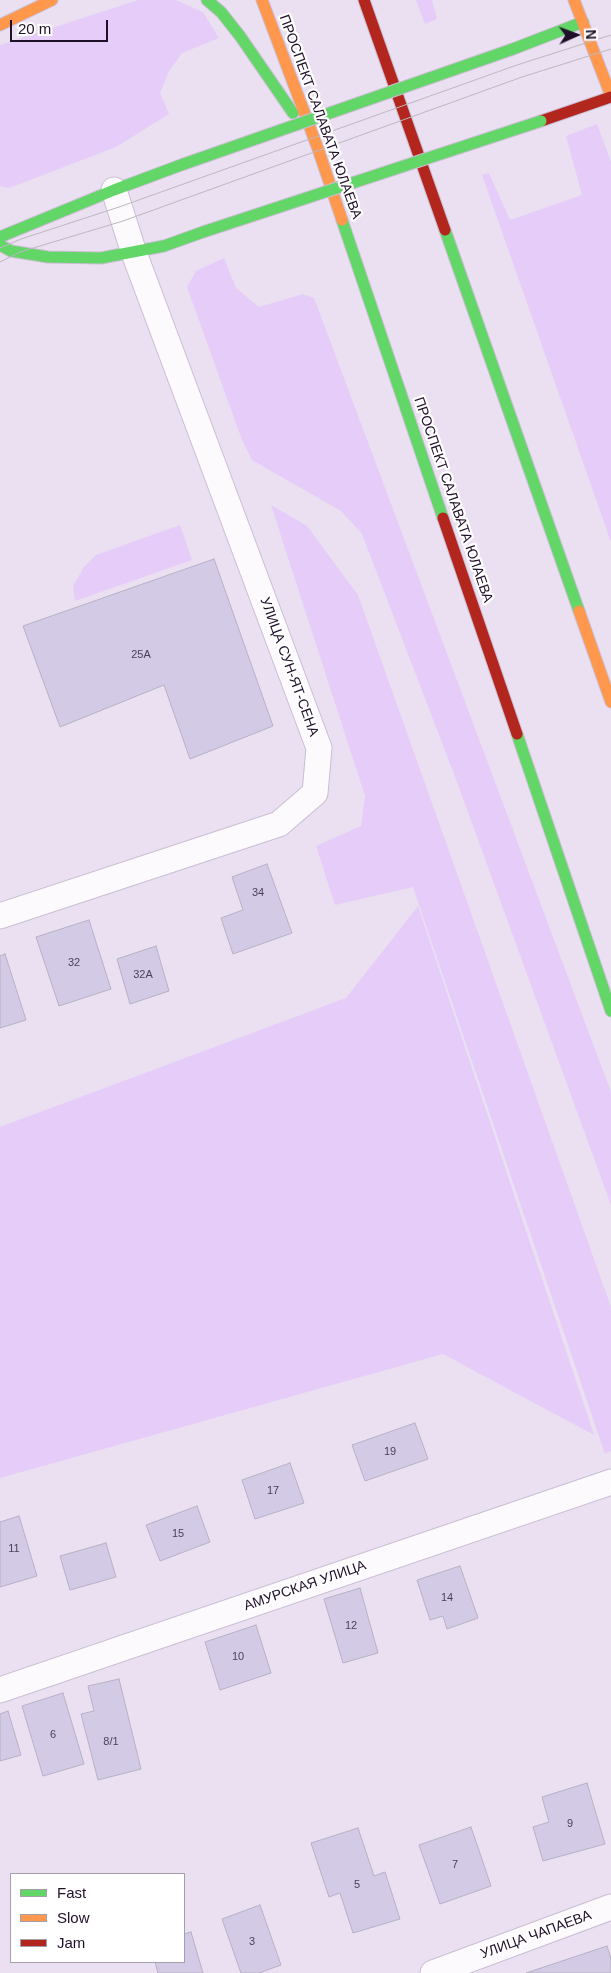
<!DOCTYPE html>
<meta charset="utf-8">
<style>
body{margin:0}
#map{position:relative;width:611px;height:1973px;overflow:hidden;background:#eae0f1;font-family:Helvetica,sans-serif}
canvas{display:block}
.legend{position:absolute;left:10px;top:1873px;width:175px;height:90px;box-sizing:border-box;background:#fff;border:1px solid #a59fa9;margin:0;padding:6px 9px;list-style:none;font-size:15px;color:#1f0f28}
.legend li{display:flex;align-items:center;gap:10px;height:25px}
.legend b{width:25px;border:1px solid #a59fa9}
.north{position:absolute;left:551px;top:10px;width:50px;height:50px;-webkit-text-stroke:4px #fff;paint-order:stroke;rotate:88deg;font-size:14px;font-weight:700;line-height:20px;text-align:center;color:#1f0f28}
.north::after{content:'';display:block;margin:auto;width:18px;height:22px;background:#1f0f28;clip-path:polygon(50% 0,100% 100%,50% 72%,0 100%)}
.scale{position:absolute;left:10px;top:20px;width:98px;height:22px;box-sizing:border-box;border:2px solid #1f0f28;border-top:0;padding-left:6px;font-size:15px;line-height:18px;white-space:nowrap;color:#1f0f28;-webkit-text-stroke:4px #fff;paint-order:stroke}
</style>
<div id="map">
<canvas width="611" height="1973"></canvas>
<ul class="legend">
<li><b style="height:6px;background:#63d668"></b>Fast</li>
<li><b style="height:6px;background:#ff974d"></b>Slow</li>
<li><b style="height:6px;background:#b3261e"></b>Jam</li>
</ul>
<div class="north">N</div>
<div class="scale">20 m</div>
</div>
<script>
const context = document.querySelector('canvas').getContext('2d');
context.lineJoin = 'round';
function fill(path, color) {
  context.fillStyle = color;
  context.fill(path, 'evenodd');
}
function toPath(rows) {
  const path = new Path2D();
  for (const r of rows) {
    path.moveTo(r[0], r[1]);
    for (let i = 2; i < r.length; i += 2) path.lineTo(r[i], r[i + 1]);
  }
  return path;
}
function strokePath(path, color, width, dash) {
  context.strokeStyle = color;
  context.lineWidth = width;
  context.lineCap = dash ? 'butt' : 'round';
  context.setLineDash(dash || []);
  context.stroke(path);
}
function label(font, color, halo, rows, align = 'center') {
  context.font = font + ' Helvetica,sans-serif';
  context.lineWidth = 4.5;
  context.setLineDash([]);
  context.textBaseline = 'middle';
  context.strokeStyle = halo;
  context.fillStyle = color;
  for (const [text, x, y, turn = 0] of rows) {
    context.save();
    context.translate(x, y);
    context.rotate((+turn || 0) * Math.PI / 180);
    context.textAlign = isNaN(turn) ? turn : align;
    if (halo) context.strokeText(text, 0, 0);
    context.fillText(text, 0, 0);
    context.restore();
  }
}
fill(toPath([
 [138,0,176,0,203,12,219,38,182,53,169,71,160,93,169,114,116,147,9,188,0,186,0,45],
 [416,0,432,0,437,19,425,24],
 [597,124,611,162,611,542,482,175,489,173,510,220,582,195,566,136],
 [224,258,236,288,259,307,303,294,314,298,611,1092,611,1205,457,782,362,534,341,511,252,460,242,440,187,287,196,271],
 [271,505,307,526,358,595,611,1307,611,1451,605,1454,413,887,335,905,316,846,361,826,365,796],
 [180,525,192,560,75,601,73,586,84,567,96,555],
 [418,906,594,1435,443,1354,0,1478,0,1127,346,998]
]), '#e6ccf8');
const building = toPath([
 [214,559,273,726,190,759,164,685,60,727,23,626,214,559],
 [267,864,292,933,233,954,221,918,243,910,232,877,267,864],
 [89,920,111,989,59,1006,36,937,89,920],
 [156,946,169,991,130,1004,117,959,156,946],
 [5,954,26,1020,0,1028,0,956,5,954],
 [415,1423,428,1459,365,1481,352,1445,415,1423],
 [290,1463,304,1503,255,1519,242,1480,290,1463],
 [197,1506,210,1542,160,1561,146,1525,197,1506],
 [19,1516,37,1576,0,1587,0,1522,19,1516],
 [106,1543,116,1577,70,1590,60,1556,106,1543],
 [460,1566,478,1618,447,1629,443,1616,430,1620,417,1580,460,1566],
 [360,1588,378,1653,343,1663,324,1599,360,1588],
 [256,1625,271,1673,220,1690,205,1642,256,1625],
 [119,1679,141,1769,98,1780,81,1714,94,1711,88,1686,119,1679],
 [63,1693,84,1764,43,1776,22,1706,63,1693],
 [8,1711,21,1755,0,1761,0,1714,8,1711],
 [587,1783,605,1844,543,1861,533,1827,549,1822,542,1797,587,1783],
 [471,1827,491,1886,440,1904,419,1845,471,1827],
 [358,1828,374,1876,385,1872,400,1919,353,1933,340,1893,329,1897,311,1843,358,1828],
 [260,1905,281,1965,259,1973,241,1973,222,1919,260,1905],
 [191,1932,203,1973,158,1973,155,1962,184,1962,184,1934,191,1932],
 [607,1946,611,1959,611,1973,526,1973,607,1946]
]);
fill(building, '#d3cbe6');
strokePath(building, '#b7b0c5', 1);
const street = toPath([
 [0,916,279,824,315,793,319,748,134,253,114,190],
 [0,1690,611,1482],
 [433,1973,611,1907]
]);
const fast = toPath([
 [207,0,221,12,240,36,293,113],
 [513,49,583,22],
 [342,220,443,518],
 [445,230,579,611],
 [0,237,114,190,181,165],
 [0,245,11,251,48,257,101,258,164,246,203,232],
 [517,734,611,1011]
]);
const slow = toPath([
 [262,0,318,149,342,220],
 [574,0,611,96],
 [0,25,52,0],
 [579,611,611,702]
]);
const jam = toPath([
 [364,0,445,230],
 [541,121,611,97],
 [443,518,517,734]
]);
strokePath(street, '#cabed3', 27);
strokePath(fast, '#cabed3', 13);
strokePath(slow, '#cabed3', 13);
strokePath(jam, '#cabed3', 13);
strokePath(street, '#fcfafd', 25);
strokePath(fast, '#63d668', 11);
strokePath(slow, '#ff974d', 11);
strokePath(jam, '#b3261e', 11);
strokePath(toPath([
 [0,248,21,239,119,207,517,65,611,35],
 [0,262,20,252,123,221,522,77,611,49]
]), '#bcb8be', 1);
const fastBridge = toPath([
 [181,165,513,49],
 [203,232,541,121]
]);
strokePath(fastBridge, '#cabed3', 13, []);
strokePath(fastBridge, '#63d668', 11);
label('11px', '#4c3e58', null, [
 ["25А",141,655],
 ["34",258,893],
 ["32",74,963],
 ["32А",143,975],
 ["19",390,1452],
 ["17",273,1491],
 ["15",178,1534],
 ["11",14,1549],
 ["14",447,1598],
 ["12",351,1626],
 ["10",238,1657],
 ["6",53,1735],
 ["8/1",111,1742],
 ["9",570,1824],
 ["7",455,1865],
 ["5",357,1885],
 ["3",252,1942]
]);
label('14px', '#1f0f28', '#fff', [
 ["ПРОСПЕКТ САЛАВАТА ЮЛАЕВА",320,117,70],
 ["ПРОСПЕКТ САЛАВАТА ЮЛАЕВА",453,500,71],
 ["УЛИЦА СУН-ЯТ-СЕНА",289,667,70],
 ["АМУРСКАЯ УЛИЦА",305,1586,-19],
 ["УЛИЦА ЧАПАЕВА",536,1935,-20]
]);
</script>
